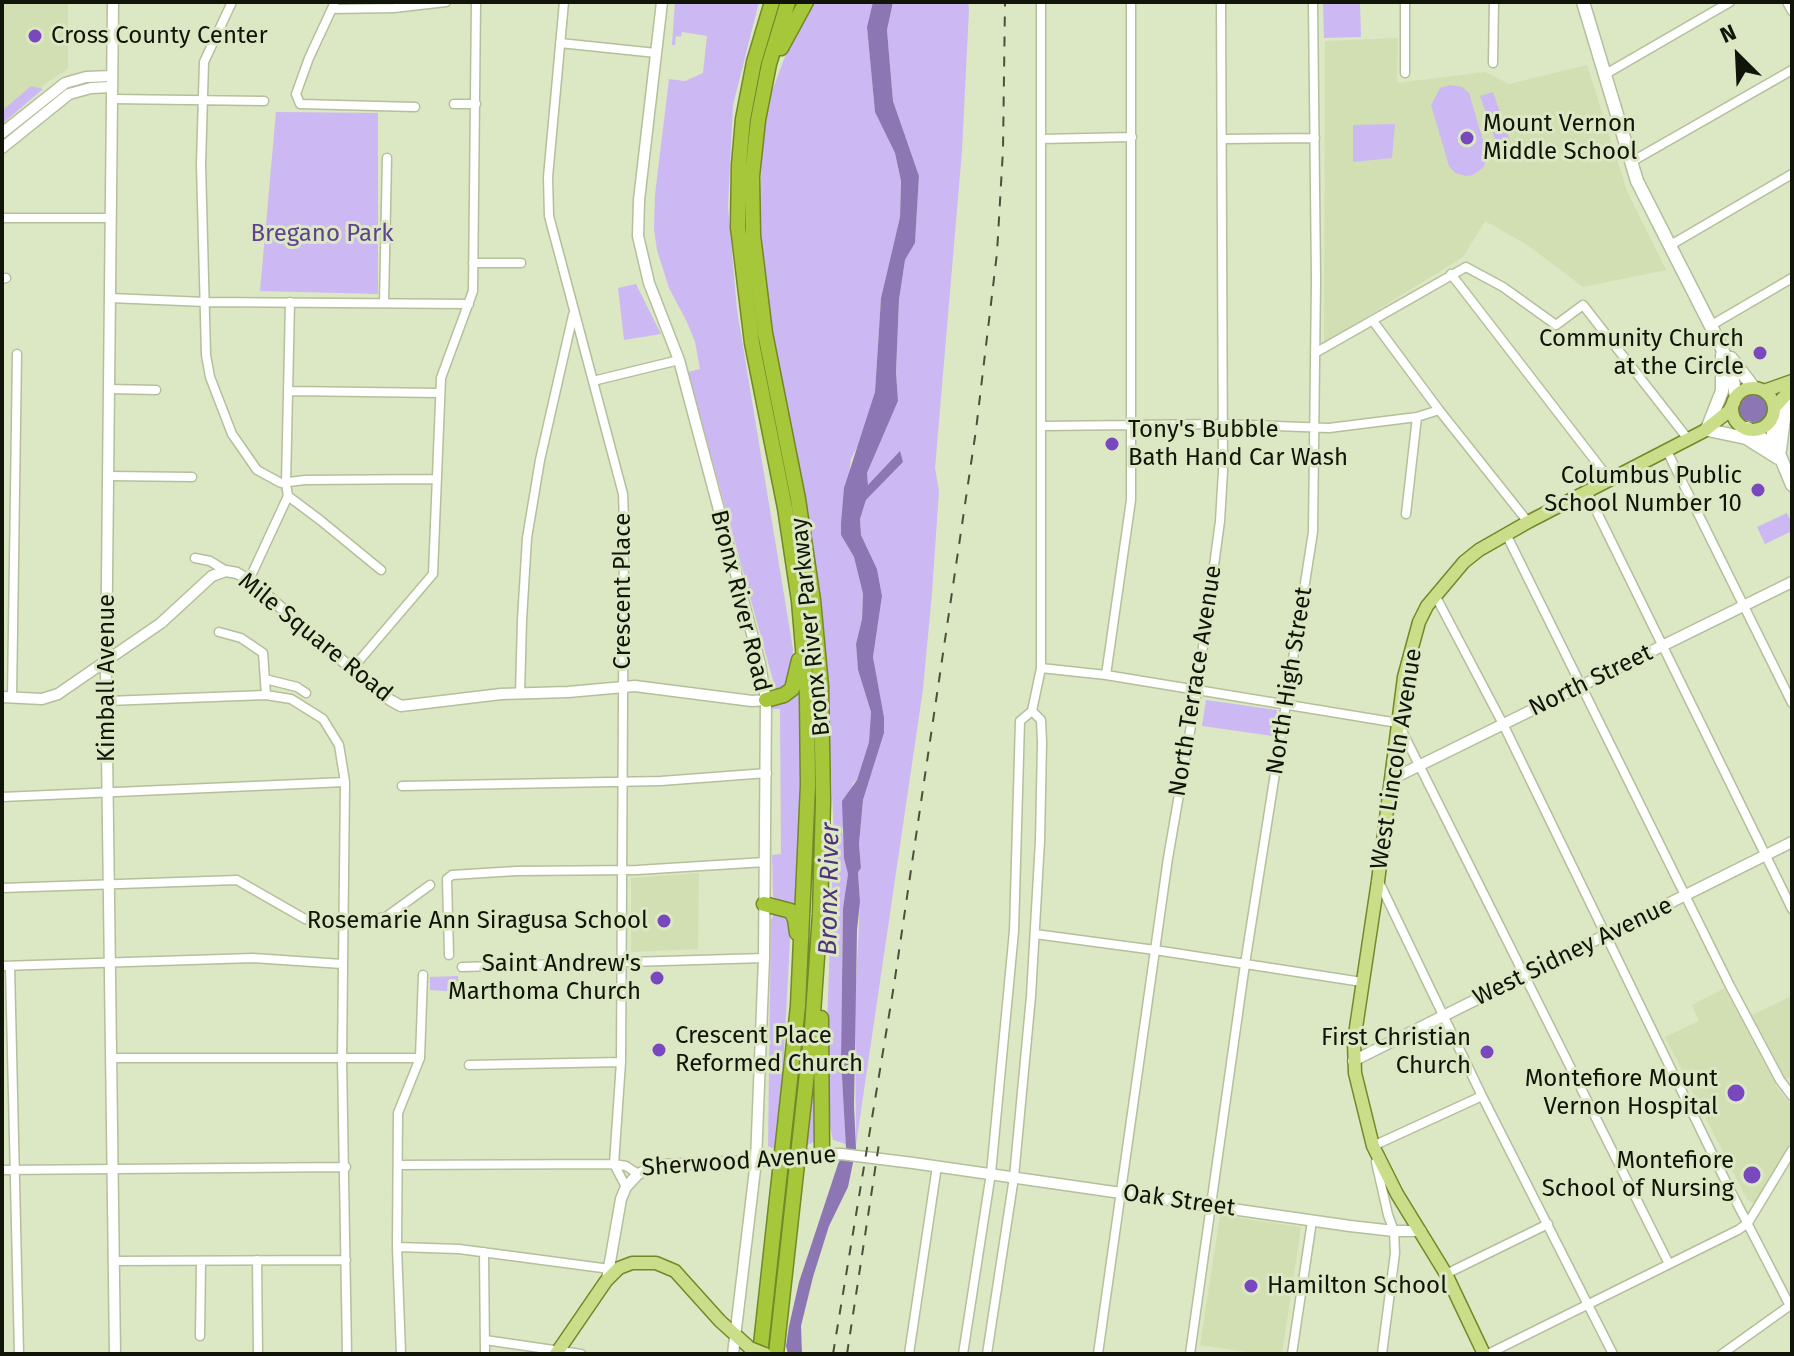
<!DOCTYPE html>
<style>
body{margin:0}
#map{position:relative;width:1794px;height:1356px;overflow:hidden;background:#dce7c3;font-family:"Fira Sans",sans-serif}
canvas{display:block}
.frame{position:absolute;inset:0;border:4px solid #111408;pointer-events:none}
.north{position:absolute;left:1698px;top:16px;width:80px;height:80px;-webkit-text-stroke:6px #dce7c3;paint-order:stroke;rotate:336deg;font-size:22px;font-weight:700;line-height:32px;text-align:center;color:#111408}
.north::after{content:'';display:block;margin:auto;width:28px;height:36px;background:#111408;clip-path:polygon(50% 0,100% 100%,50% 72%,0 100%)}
</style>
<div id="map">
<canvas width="1794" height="1356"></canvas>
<div class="frame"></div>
<div class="north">N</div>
</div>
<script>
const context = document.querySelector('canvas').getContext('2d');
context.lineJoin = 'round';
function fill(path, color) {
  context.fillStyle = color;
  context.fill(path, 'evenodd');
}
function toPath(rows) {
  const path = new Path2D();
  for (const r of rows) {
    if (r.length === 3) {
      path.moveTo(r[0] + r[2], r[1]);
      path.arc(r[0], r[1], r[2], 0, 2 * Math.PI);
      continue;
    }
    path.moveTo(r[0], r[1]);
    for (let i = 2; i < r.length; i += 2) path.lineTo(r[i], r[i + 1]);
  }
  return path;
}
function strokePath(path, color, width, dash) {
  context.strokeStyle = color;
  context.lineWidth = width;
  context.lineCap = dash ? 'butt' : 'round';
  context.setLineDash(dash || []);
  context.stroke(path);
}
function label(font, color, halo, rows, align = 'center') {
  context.font = font + ' "Fira Sans",sans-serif';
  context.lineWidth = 6;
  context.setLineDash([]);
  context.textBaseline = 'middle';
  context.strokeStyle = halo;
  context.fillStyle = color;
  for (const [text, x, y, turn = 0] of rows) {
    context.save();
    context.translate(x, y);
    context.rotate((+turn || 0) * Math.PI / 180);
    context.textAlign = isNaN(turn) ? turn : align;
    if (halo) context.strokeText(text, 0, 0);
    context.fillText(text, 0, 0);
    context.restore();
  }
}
fill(toPath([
 [2,2,68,2,68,69,49,81,2,121],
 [1398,38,1397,83,1485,72,1509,84,1587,65,1627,191,1666,270,1583,287,1526,244,1485,221,1463,257,1324,343,1325,41],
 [699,873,698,949,631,952,631,878],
 [1725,988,1742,1020,1792,996,1792,1076,1775,1085,1792,1106,1792,1145,1757,1202,1752,1203,1746,1198,1665,1037,1699,1021,1692,1005],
 [1220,1215,1301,1227,1282,1354,1259,1354,1200,1345]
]), '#d1dfb3');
fill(toPath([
 [675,2,759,2,733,105,728,207,737,310,793,649,792,682,776,691,688,372,700,369,695,342,687,322,669,288,657,250,654,229,655,195,669,79,685,81,703,73,707,36,682,32,681,37,676,36,675,45,672,45],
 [812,2,873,2,867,27,875,111,895,153,901,181,900,217,881,298,875,392,863,436,851,459,841,535,854,557,863,594,862,619,856,644,858,670,871,712,869,742,857,780,853,783,842,830,848,874,843,908,841,1059,846,1144,833,1140,827,1114,826,1052,834,835,824,629,811,536,770,324,759,216,763,137,772,91,798,22],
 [893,2,968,2,969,9,962,151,935,468,939,491,932,593,923,689,856,1145,855,1002,860,902,858,872,861,868,859,844,863,800,884,733,884,717,873,657,882,596,877,569,861,535,860,519,866,500,903,462,868,486,867,473,898,401,896,372,899,300,905,260,915,243,919,176,893,101,887,30],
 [1360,3,1361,37,1324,38,1323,4],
 [1450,85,1462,87,1469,93,1487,154,1484,167,1473,175,1466,176,1455,173,1449,166,1431,105,1440,88],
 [31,86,43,89,2,124,2,111],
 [1493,92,1510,141,1497,145,1480,96],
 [276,112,378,113,378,294,260,291],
 [1395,124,1392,158,1353,162,1353,125],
 [636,284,661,334,624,340,618,288],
 [1787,513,1792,523,1792,531,1765,544,1757,527],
 [799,683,801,829,797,908,776,901,773,895,772,855,781,854,780,709,772,709,772,704],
 [1206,700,1277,710,1273,736,1202,726],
 [782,911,791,922,782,1088,776,1150,768,1146,771,920,775,912],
 [458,976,459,992,430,990,430,977],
 [816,1059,817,1138,814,1142,807,1145]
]), '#ccb9f3');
fill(toPath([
 [873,2,893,2,887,30,893,101,919,176,915,243,905,260,899,300,896,372,898,401,867,473,868,485,900,451,903,462,866,500,860,519,861,535,877,569,882,596,873,657,884,717,884,733,863,800,859,844,861,868,858,872,860,902,857,930,854,1106,856,1148,848,1187,829,1226,813,1277,801,1326,802,1354,788,1354,786,1346,789,1326,799,1282,838,1164,846,1148,841,1059,843,908,848,874,844,858,842,801,857,780,869,742,871,712,858,670,856,644,862,619,863,594,854,557,841,535,841,523,844,488,875,392,881,298,900,217,901,181,895,153,875,112,867,27],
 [1753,408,15]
]), '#8c77b4');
const minor = toPath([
 [232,2,204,62,201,164,206,355,210,377,232,434,257,470,281,483,305,480,436,479],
 [335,2,309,58,296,94,300,104,415,107],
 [564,2,548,177,549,216,623,494,624,520,621,1062,614,1164,626,1187],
 [1405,2,1405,73],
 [1787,2,1792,11],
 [332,9,394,8,446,2],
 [560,43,656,53],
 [1493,63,1494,2],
 [1604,75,1730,2],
 [112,99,264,101],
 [454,104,476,104],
 [1041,139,1132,137],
 [1223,139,1315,138],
 [1631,162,1792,70],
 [2,218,111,218],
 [1669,246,1792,174],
 [473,263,521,263],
 [1451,274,1610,480],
 [2,279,6,278],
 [110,298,205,302,469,304],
 [384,303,387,158],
 [1373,321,1439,410,1528,522],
 [1710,326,1792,278],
 [1315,353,1466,267,1503,287,1556,325,1583,305,1688,439],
 [593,381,679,360],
 [109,389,156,390],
 [289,391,440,393],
 [1042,426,1223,424,1329,428,1417,417,1439,410],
 [1667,451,1792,703],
 [108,476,192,477],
 [1587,492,1792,909],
 [288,496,320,520,381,570],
 [1406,514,1417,417],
 [1506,534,1730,986,1780,1080,1792,1096],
 [195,558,210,561,226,571],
 [249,580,288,496,286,484,290,302],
 [1435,595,1503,724,1727,1184,1790,1306],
 [219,632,241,638,263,653,266,695],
 [1041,668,1106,675,1398,723,1669,1264],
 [352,669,433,574,441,378,473,291,476,2],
 [1106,675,1131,500,1131,2],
 [265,679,297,687,306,693],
 [520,693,522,620,527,538,540,460,573,315],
 [12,698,17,354],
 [107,701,266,695,291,699,323,719,339,745,345,782,342,1059,347,1354],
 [402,786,661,781,767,773],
 [2,797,345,782],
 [1379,882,1482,1096,1613,1354],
 [2,888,237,880,305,919,342,925,386,917,430,885],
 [1035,934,1155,950,1362,982],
 [449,955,447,879,452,875,516,871,637,870,765,862],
 [2,966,253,958,342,964],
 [10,966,19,1354],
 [462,967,764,958],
 [112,1058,420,1058],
 [469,1065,621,1062],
 [1373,1149,1373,1146,1482,1096],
 [1376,1162,1388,1215,1394,1231,1395,1253,1382,1354],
 [398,1165,614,1164,626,1166,638,1174],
 [2,1170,346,1167],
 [397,1247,459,1249,610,1269],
 [484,1252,485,1354],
 [257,1260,258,1354],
 [114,1261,346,1260],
 [1446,1274,1548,1224],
 [200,1336,201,1261],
 [485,1340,581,1354],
 [401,1354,397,1247,398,1113,420,1058,423,975],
 [909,1354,937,1166],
 [963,1354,991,1173,1014,931,1020,721,1032,711,1041,668,1041,2],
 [987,1354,1014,1177,1031,996,1040,841,1042,742,1041,720,1032,711],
 [1098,1354,1168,858,1197,691,1220,521,1223,471,1221,2],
 [1190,1354,1245,964,1313,532,1316,280,1313,2],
 [1292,1354,1312,1221],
 [1488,1354,1738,1230,1748,1223,1792,1150],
 [1722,1354,1792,1304]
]);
const tertiary = toPath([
 [113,2,106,674,115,1354],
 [662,2,639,200,638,236,649,283,679,360,760,664,766,700,764,958,756,1161,733,1354],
 [2,133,65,83,86,77,112,76],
 [2,148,69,94,91,88,112,87],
 [2,697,42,699,58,694,161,623,212,576,226,571,237,573,249,580,352,669,390,700,401,706,501,694,568,692,635,686,752,701,766,700],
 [1390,780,1792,582],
 [1353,1061,1792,842],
 [806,1155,841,1154,913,1163,1350,1226,1394,1231,1421,1231],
 [607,1279,621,1199,626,1187,638,1174,658,1165,772,1160]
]);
const secondary = toPath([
 [1583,2,1637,181,1719,342,1731,370,1736,397],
 [1731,358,1754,388],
 [1772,419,1773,439,1792,485],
 [1747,428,1758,434,1769,446],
 [1707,429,1722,391,1722,355],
 [1708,430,1746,438,1778,458],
 [1780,450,1785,411,1792,393]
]);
const primary = toPath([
 [1753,409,21],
 [1764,391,1792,381],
 [1774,408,1792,388],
 [556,1354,606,1281,619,1268,632,1263,656,1263,675,1271,720,1321,750,1348],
 [1484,1354,1446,1274,1397,1194,1373,1146,1355,1073,1354,1041,1378,881,1404,677,1419,622,1427,606,1464,562,1479,550,1528,522,1704,431,1729,411,1734,402]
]);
const motorway = toPath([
 [781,48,806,2],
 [766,700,784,695,792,689,799,660],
 [764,904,791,911,795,919,797,933],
 [821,1018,822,1154],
 [760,1354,798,1006,808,785,807,696,799,601,785,508,752,343,738,227,739,165,743,119,754,62,772,2],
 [776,1354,812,1028,820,914,823,800,821,686,813,600,798,499,765,333,753,235,752,176,758,120,769,64,788,2]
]);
strokePath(minor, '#b4bf9c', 11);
strokePath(tertiary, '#b4bf9c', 13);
strokePath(secondary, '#b4bf9c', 15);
strokePath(primary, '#728829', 15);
strokePath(motorway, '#728829', 17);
strokePath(minor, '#fff', 8);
strokePath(tertiary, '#fff', 10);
strokePath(secondary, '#fff', 12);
strokePath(primary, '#cadd89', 12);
strokePath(motorway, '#a7c73b', 14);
strokePath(toPath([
 [833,1354,894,985,976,430,997,253,1003,150,1005,2],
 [847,1354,880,1137]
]), '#4b503d', 2, [10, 10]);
const tertiaryBridge = toPath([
 [772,1160,806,1155]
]);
const primaryBridge = toPath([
 [750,1348,765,1354]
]);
strokePath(tertiaryBridge, '#b4bf9c', 13, []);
strokePath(primaryBridge, '#728829', 15, []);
strokePath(tertiaryBridge, '#fff', 10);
strokePath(primaryBridge, '#cadd89', 12);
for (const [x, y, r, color] of [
 [35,36,8,"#7947be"],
 [1467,138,8,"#7947be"],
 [1760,353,8,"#7947be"],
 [1112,444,8,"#7947be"],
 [1758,490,8,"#7947be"],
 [664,921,8,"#7947be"],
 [657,978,8,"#7947be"],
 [659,1050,8,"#7947be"],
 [1487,1052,8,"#7947be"],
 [1736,1093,10,"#7947be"],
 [1752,1175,10,"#7947be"],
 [1251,1286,8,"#7947be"]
]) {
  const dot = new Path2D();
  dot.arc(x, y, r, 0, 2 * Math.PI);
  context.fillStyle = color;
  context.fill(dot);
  strokePath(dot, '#dce7c3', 3);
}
label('24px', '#111408', '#dce7c3', [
 ["Cross County Center",51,36,"left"],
 ["Mount Vernon",1483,124,"left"],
 ["Middle School",1483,152,"left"],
 ["Community Church",1744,339],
 ["at the Circle",1744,367],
 ["Tony's Bubble",1128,430,"left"],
 ["Bath Hand Car Wash",1128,458,"left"],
 ["Columbus Public",1742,476],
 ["School Number 10",1742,504],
 ["Rosemarie Ann Siragusa School",648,921],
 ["Saint Andrew's",641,964],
 ["Marthoma Church",641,992],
 ["Crescent Place",675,1036,"left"],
 ["Reformed Church",675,1064,"left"],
 ["First Christian",1471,1038],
 ["Church",1471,1066],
 ["Montefiore Mount",1718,1079],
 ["Vernon Hospital",1718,1107],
 ["Montefiore",1734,1161],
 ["School of Nursing",1734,1189],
 ["Hamilton School",1267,1286,"left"]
], 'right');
label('24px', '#60438f', '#dce7c3', [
 ["Bregano Park",322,234]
]);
label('24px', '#111408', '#dce7c3', [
 ["Crescent Place",623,591,-90],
 ["Bronx River Road",740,601,76],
 ["Bronx River Parkway",811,627,-96],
 ["Mile Square Road",315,638,39],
 ["Kimball Avenue",107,678,-90],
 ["North Terrace Avenue",1196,681,-81],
 ["North High Street",1290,681,-81],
 ["North Street",1591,681,-26],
 ["West Lincoln Avenue",1397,759,-81],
 ["West Sidney Avenue",1573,952,-26],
 ["Sherwood Avenue",739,1162,-4],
 ["Oak Street",1179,1201,8]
]);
label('italic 26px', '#50317c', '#dce7c3', [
 ["Bronx River",830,889,-89]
]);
</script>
